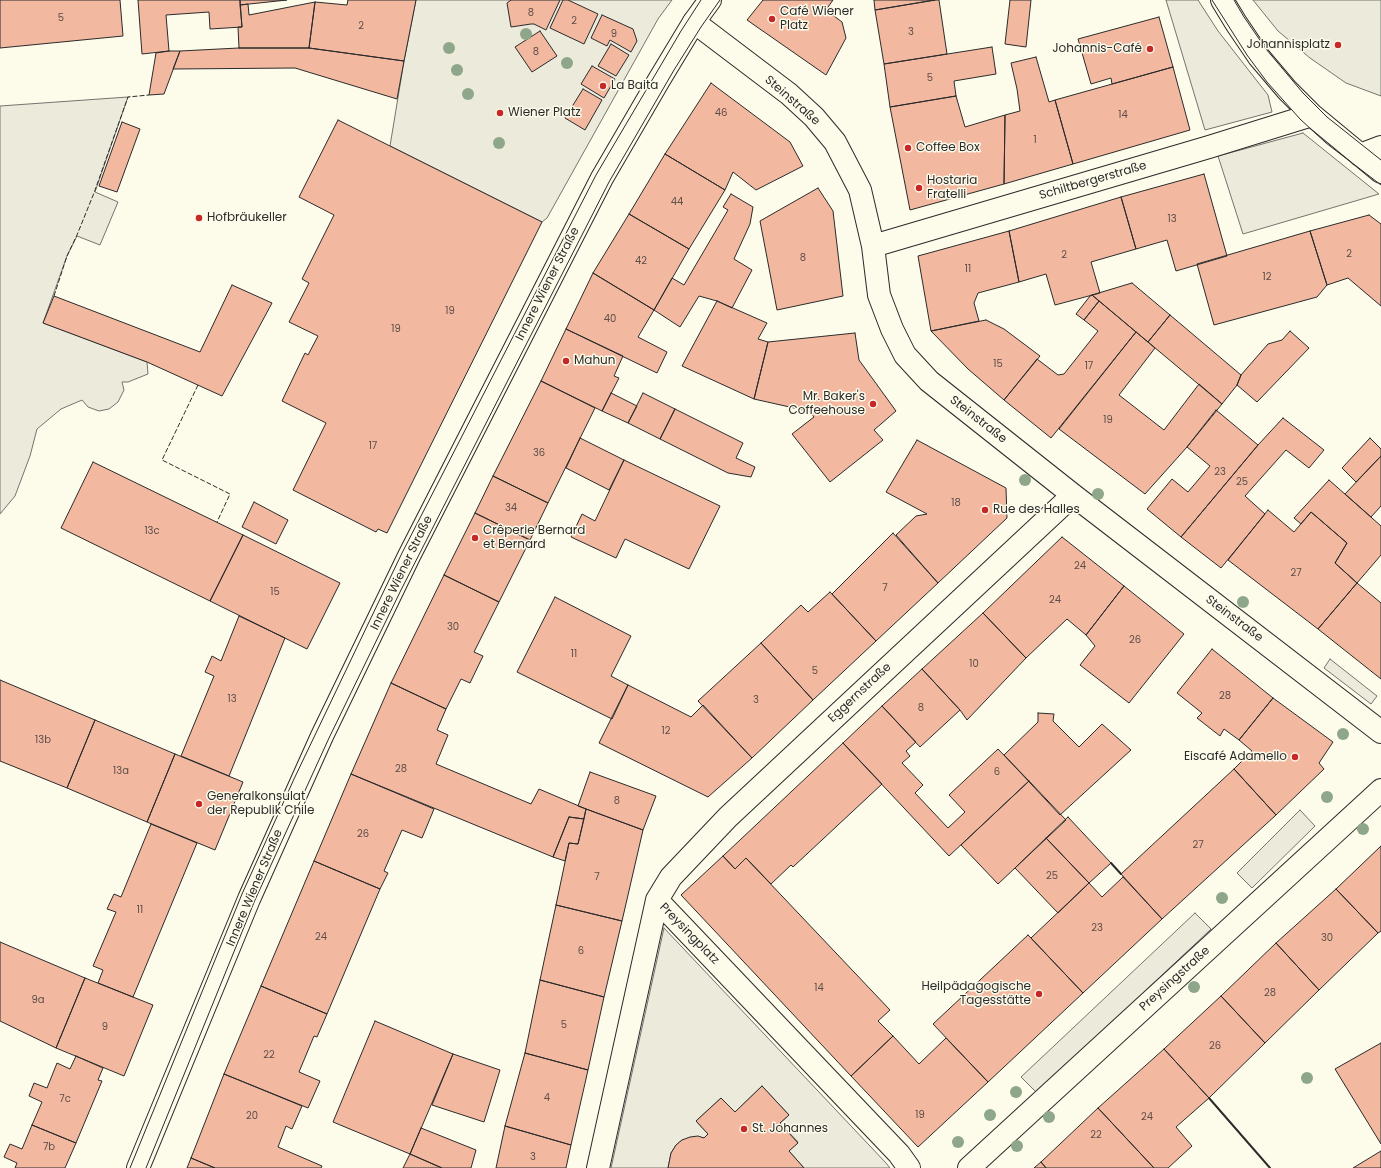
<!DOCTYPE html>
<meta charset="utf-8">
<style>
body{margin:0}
canvas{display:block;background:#fdfbea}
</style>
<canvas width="1381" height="1168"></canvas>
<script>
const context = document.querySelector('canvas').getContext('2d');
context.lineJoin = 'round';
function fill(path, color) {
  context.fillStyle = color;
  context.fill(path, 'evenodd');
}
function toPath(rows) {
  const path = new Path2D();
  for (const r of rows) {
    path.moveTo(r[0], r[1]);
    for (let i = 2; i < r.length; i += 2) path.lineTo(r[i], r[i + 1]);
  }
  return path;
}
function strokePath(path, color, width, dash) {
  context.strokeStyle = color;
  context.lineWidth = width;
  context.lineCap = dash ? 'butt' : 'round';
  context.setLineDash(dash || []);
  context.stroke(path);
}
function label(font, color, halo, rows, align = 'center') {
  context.font = font + ' Poppins,sans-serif';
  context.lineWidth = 3;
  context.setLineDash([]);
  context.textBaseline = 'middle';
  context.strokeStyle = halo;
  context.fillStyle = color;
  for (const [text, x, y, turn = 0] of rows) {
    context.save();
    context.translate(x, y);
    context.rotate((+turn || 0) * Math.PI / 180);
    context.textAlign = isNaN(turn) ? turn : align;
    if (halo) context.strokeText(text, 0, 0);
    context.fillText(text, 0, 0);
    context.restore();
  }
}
const green = toPath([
 [128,97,95,192,118,202,100,245,77,236,67,256,43,323,147,362,148,374,128,382,122,382,124,390,118,402,109,409,99,411,88,407,82,400,61,409,37,429,30,456,15,496,0,514,0,106,128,97]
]);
fill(green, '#ecebdb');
strokePath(green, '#74746e', 1);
const parking = toPath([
 [416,0,672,0,658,19,547,218,542,222,390,146,404,61,416,0],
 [1166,0,1198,0,1218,31,1268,95,1272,112,1205,130,1166,0],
 [1253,0,1381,0,1381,96,1346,83,1310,58,1278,31,1253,0],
 [1303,133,1379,194,1243,234,1218,156,1303,133],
 [1330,659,1377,696,1371,704,1324,668,1330,659],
 [1300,810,1315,826,1252,888,1237,873,1300,810],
 [1195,913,1211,929,1037,1093,1021,1077,1195,913],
 [664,928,886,1163,890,1168,804,1168,789,1151,798,1142,780,1123,789,1115,762,1086,735,1112,721,1098,696,1121,708,1134,704,1138,682,1140,676,1145,671,1153,668,1168,611,1168,664,928]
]);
fill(parking, '#eceadb');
strokePath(parking, '#74746e', 1);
const building = toPath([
 [0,0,120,0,123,36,0,48,0,0],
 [138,0,240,0,242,27,210,29,209,12,166,15,169,51,142,54,138,0],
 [240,0,287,0,240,5,240,0],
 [348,0,416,0,404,61,309,48,315,2,347,5,348,0],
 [511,0,560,0,546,30,534,24,531,24,511,27,507,3,511,0],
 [563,0,568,0,598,14,584,44,550,28,563,0],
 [763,0,833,0,826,10,842,22,846,38,826,75,747,20,763,0],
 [874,0,935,0,875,10,874,0],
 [935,0,939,0,947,54,884,64,875,10,935,0],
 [1010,0,1031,0,1026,47,1005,44,1010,0],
 [315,2,309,48,239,48,238,27,242,27,240,5,248,4,249,15,315,2],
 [602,15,633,29,637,41,631,52,610,40,607,46,591,38,602,15],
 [1159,17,1173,67,1112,84,1111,78,1091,84,1078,39,1159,17],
 [540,31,557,56,532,72,515,47,540,31],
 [611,44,629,55,616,76,598,66,611,44],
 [992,47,996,74,954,81,956,96,890,107,884,64,992,47],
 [239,48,309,48,404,61,397,99,295,68,173,69,180,51,239,48],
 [169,51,180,51,164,94,149,95,156,53,169,51],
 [1036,57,1049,102,1055,100,1073,164,1004,184,1005,115,1020,111,1017,89,1011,63,1036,57],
 [592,66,615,79,604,98,581,84,592,66],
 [1173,67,1190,130,1073,164,1055,100,1173,67],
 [711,83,790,142,803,166,756,190,733,172,725,190,665,154,711,83],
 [583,89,602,100,585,130,565,118,583,89],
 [956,96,965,127,1005,115,1004,184,910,210,890,107,956,96],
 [338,120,542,222,387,533,378,529,376,532,293,490,326,423,282,401,305,353,308,355,318,336,289,322,309,283,302,279,334,215,299,197,338,120],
 [122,122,140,129,117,192,99,186,122,122],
 [665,154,725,190,689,249,629,214,665,154],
 [1204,174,1227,256,1176,271,1167,240,1136,249,1121,197,1204,174],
 [818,188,833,211,843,296,777,310,760,221,818,188],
 [731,194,753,207,750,224,734,259,752,270,732,308,717,301,699,296,680,327,654,310,672,278,684,285,728,210,723,207,731,194],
 [1121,197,1136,249,1091,262,1100,293,1055,305,1046,274,1019,282,1009,231,1121,197],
 [629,214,689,249,654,310,593,273,629,214],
 [1369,215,1381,224,1381,306,1348,278,1327,285,1310,231,1369,215],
 [1009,231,1019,282,978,293,974,303,979,321,931,331,918,256,1009,231],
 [1310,231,1327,285,1317,297,1214,325,1197,264,1310,231],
 [593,273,654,310,638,337,667,352,657,373,566,329,593,273],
 [1132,283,1170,315,1148,342,1092,295,1132,283],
 [232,285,272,303,222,396,147,362,43,323,54,296,200,352,232,285],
 [1092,295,1099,301,1084,320,1076,314,1090,296,1092,295],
 [717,301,767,323,758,339,768,342,754,399,682,366,717,301],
 [1099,301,1136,332,1051,438,1004,400,1037,359,1058,375,1064,374,1098,331,1084,320,1099,301],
 [1170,315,1241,375,1237,385,1222,404,1148,342,1170,315],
 [986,320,1004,329,1040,356,1004,400,968,369,931,331,986,320],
 [566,329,623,356,614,376,619,378,602,411,541,381,566,329],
 [1290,331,1309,348,1257,402,1237,385,1241,375,1268,344,1282,340,1290,331],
 [1136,332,1155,348,1119,395,1164,430,1199,384,1222,404,1187,447,1145,494,1059,429,1136,332],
 [855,333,859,360,896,411,874,430,883,440,830,482,792,434,814,417,805,406,803,410,754,399,768,342,855,333],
 [541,381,595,408,548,503,493,476,541,381],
 [611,393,637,406,628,423,602,411,611,393],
 [643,393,675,409,660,439,628,423,643,393],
 [675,409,743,443,736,458,755,467,751,477,728,473,660,439,675,409],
 [1216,410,1258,445,1181,537,1147,509,1172,479,1188,492,1210,466,1187,447,1216,410],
 [1283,418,1324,450,1309,468,1286,450,1245,496,1265,514,1221,568,1181,537,1258,445,1283,418],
 [580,438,624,460,609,490,566,468,580,438],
 [1370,438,1381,449,1381,456,1356,482,1342,468,1370,438],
 [917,440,1006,488,1007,518,938,583,896,535,916,516,927,514,886,492,917,440],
 [1381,456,1381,506,1371,517,1345,494,1381,456],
 [624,460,720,506,689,569,625,539,616,558,571,537,582,514,595,521,624,460],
 [93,462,243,535,210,601,61,528,93,462],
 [493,476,548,503,530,540,475,513,493,476],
 [1329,480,1381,526,1381,555,1357,583,1335,563,1347,543,1311,512,1301,524,1294,518,1329,480],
 [254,502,288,520,276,544,242,527,254,502],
 [1268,510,1294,532,1311,512,1347,543,1335,563,1357,583,1318,629,1228,560,1268,510],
 [475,513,530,540,499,602,444,575,475,513],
 [893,533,938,583,876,641,832,594,893,533],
 [243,535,340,583,307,649,210,601,243,535],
 [1062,537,1124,586,1086,635,1067,619,1026,658,983,613,1062,537],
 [444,575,499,602,474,652,483,656,470,683,461,679,446,709,391,683,444,575],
 [1357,583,1381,603,1381,679,1318,629,1357,583],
 [1124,586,1184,634,1129,703,1080,665,1095,646,1086,635,1124,586],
 [830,592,876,641,813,700,761,643,801,605,808,612,830,592],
 [555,597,631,636,611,676,628,685,612,719,517,672,555,597],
 [983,613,1026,658,967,720,960,710,922,669,983,613],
 [239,616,285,638,229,776,181,756,214,676,205,672,212,656,221,661,239,616],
 [761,643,813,700,752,758,698,701,761,643],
 [1212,649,1273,698,1239,740,1224,729,1220,736,1197,718,1202,713,1177,693,1212,649],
 [922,669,960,710,920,747,882,706,922,669],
 [0,680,95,720,67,788,0,761,0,680],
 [391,683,446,709,437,730,448,735,436,764,531,804,539,789,586,809,584,819,569,817,553,857,351,774,391,683],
 [628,685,691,717,703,705,752,758,708,797,599,743,628,685],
 [1273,698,1333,742,1319,763,1324,769,1276,815,1234,769,1252,751,1239,740,1273,698],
 [882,706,916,742,906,751,910,756,902,763,923,785,915,793,948,828,965,812,949,795,998,749,1029,781,949,856,843,743,882,706],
 [1038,713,1054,714,1053,721,1079,747,1102,724,1131,750,1060,815,1004,755,1038,722,1038,713],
 [95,720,175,754,147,822,67,788,95,720],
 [843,743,882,784,793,867,791,865,771,884,746,858,735,869,723,856,843,743],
 [175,754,243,782,215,850,147,822,175,754],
 [1234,769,1276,815,1162,919,1121,874,1234,769],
 [590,772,656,796,643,830,578,806,590,772],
 [351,774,434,809,422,838,402,830,384,871,388,873,380,889,314,861,351,774],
 [1029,781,1066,820,998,884,961,845,1029,781],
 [586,809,643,830,622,921,556,905,569,843,578,844,586,809],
 [569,817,584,819,578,844,569,843,565,861,553,857,569,817],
 [1068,817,1111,863,1089,883,1046,838,1068,817],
 [151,824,197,843,133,997,98,983,103,970,93,966,116,912,107,909,114,894,121,897,151,824],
 [1046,838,1089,883,1058,913,1015,868,1046,838],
 [1381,846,1381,931,1378,933,1336,889,1381,846],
 [723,856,735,869,746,858,890,1010,878,1021,893,1036,851,1076,681,895,723,856],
 [314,861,380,889,327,1014,261,986,314,861],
 [1123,877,1162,919,1083,993,1031,938,1089,883,1102,897,1123,877],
 [1336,889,1378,933,1319,990,1276,943,1336,889],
 [556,905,622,921,604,997,540,980,556,905],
 [1028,935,1083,993,988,1082,933,1024,1028,935],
 [0,942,85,978,56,1048,0,1021,0,942],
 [1276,943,1319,990,1265,1043,1221,996,1276,943],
 [85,978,153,1005,124,1076,56,1048,85,978],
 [540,980,604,997,588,1070,525,1053,540,980],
 [261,986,327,1014,317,1037,314,1036,299,1072,320,1081,308,1108,224,1074,261,986],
 [1221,996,1265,1043,1209,1098,1164,1049,1221,996],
 [375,1021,453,1054,410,1154,333,1122,375,1021],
 [893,1036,919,1064,946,1038,988,1082,918,1147,851,1076,893,1036],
 [1381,1043,1381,1144,1335,1069,1381,1043],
 [1164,1049,1209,1098,1176,1127,1192,1146,1168,1168,1154,1168,1098,1108,1164,1049],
 [525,1053,588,1070,571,1145,505,1126,525,1053],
 [453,1054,500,1070,484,1122,432,1105,453,1054],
 [76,1056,103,1068,98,1080,102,1081,76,1143,32,1125,42,1102,29,1096,34,1083,47,1088,57,1063,70,1069,76,1056],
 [224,1074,302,1106,292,1129,286,1126,278,1147,322,1166,321,1168,215,1168,191,1158,224,1074],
 [762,1086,789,1115,780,1123,798,1143,789,1151,804,1168,668,1168,671,1153,676,1145,682,1140,690,1137,698,1136,704,1138,708,1134,696,1121,721,1098,735,1112,762,1086],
 [1098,1108,1154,1168,1046,1168,1041,1162,1098,1108],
 [32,1125,76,1143,65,1168,15,1168,17,1163,4,1157,10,1144,22,1149,32,1125],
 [505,1126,571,1145,566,1168,496,1168,505,1126],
 [421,1128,476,1150,471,1168,442,1168,410,1154,421,1128],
 [1381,1151,1381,1168,1353,1168,1381,1151],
 [410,1154,442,1168,403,1168,410,1154],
 [191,1158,215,1168,187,1168,191,1158],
 [1041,1162,1046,1168,1034,1168,1041,1162]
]);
fill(building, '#f2b8a0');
strokePath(building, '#2b2b2b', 1);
const minor = toPath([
 [1222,0,1236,23,1259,57,1287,90,1312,115,1381,172],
 [694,22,789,94,814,117,835,142,860,190,873,246,879,295,892,329,905,355,929,381,1073,495,1381,732],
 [1360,155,1381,147],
 [873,246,1209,147,1312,115],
 [657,900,899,1154,909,1168],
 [598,1168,657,900,671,877,728,817,1073,495],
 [969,1168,1381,790]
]);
const secondary = toPath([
 [138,1168,249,899,322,736,409,556,602,178,659,80,694,22,710,0]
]);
strokePath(minor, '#2b2b2b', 24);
strokePath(secondary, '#2b2b2b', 24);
strokePath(minor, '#fdfbea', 22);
strokePath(secondary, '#fdfbea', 22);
strokePath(toPath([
 [1212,0,1247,55,1267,82,1300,119,1326,143,1381,185],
 [1234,0,1244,17,1266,49,1303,93,1327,117,1381,160],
 [130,1168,242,894,294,779,402,553,596,175,681,31,701,0],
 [146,1168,255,900,329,738,401,590,609,182,674,70,701,27,720,0]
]), '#2b2b2b', 1);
strokePath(toPath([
 [54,296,67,256,77,235,94,193,128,97,149,95],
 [198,385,162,460,230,494,217,522]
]), '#2b2b2b', 1, [5, 2]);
strokePath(toPath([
 [1111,863,1121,874],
 [1209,1098,1270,1168]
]), '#2b2b2b', 2);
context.fillStyle = '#8ea78a';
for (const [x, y] of [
 [526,34],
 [449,48],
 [567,63],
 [457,70],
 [468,94],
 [499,143],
 [1025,480],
 [1098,494],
 [1243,602],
 [1343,734],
 [1327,797],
 [1363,829],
 [1222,898],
 [1194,987],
 [1307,1078],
 [1016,1092],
 [990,1115],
 [1049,1117],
 [958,1142],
 [1017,1146]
]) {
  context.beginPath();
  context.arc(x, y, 6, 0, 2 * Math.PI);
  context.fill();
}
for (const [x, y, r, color] of [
 [772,19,4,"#c62828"],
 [1338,45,4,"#c62828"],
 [1150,49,4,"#c62828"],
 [603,86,4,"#c62828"],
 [500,113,4,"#c62828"],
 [908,148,4,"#c62828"],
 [919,188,4,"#c62828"],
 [199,218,4,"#c62828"],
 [566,361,4,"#c62828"],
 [873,404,4,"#c62828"],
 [985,510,4,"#c62828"],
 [475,538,4,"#c62828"],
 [1295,757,4,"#c62828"],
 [199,804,4,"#c62828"],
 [1039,994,4,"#c62828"],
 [744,1129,4,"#c62828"]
]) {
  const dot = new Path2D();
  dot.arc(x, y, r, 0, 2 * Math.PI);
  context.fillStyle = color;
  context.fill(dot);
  strokePath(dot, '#fdfbea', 1.5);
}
label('10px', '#5d4e48', null, [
 ["8",531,13],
 ["5",61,18],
 ["2",574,21],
 ["2",361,26],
 ["3",911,32],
 ["9",614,34],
 ["8",536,52],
 ["5",930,78],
 ["46",721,113],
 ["14",1123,115],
 ["1",1035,140],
 ["44",677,202],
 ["13",1172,219],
 ["2",1349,254],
 ["2",1064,255],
 ["8",803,258],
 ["42",641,261],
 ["11",968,269],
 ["12",1267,277],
 ["19",450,311],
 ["40",610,319],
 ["19",396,329],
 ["15",998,364],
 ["17",1089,366],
 ["19",1108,420],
 ["17",373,446],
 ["36",539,453],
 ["23",1220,472],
 ["25",1242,482],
 ["18",956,503],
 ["34",511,508],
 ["13c",152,531],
 ["24",1080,566],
 ["27",1296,573],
 ["7",885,588],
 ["15",275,592],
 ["24",1055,600],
 ["30",453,627],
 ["26",1135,640],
 ["11",574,654],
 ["10",974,664],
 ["5",815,671],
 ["28",1225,696],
 ["13",232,699],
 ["3",756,700],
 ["8",921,708],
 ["12",666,731],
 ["13b",43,740],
 ["28",401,769],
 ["13a",121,771],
 ["6",997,772],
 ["8",617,801],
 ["26",363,834],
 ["27",1198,845],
 ["25",1052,876],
 ["7",597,877],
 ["11",140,910],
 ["23",1097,928],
 ["24",321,937],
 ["30",1327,938],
 ["6",581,951],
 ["14",819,988],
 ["28",1270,993],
 ["9a",38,1000],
 ["5",564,1025],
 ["9",105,1027],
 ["26",1215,1046],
 ["22",269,1055],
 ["4",547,1098],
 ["7c",65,1099],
 ["19",920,1115],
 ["20",252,1116],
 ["24",1147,1117],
 ["22",1096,1135],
 ["7b",49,1147],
 ["3",533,1157]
]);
label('12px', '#2b2b2b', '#fdfbea', [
 ["Café Wiener",780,12],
 ["Platz",780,26],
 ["Johannisplatz",1330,45,"right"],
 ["Johannis-Café",1142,49,"right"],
 ["La Baita",611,86],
 ["Wiener Platz",508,113],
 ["Coffee Box",916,148],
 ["Hostaria",927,181],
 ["Fratelli",927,195],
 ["Hofbräukeller",207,218],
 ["Mahun",574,361],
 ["Mr. Baker's",865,397,"right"],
 ["Coffeehouse",865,411,"right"],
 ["Rue des Halles",993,510],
 ["Crêperie Bernard",483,531],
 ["et Bernard",483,545],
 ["Eiscafé Adamello",1287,757,"right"],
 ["Generalkonsulat",207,797],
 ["der Republik Chile",207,811],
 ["Heilpädagogische",1031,987,"right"],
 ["Tagesstätte",1031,1001,"right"],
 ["St. Johannes",752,1129]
], 'left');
label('12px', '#2b2b2b', '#fdfbea', [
 ["Steinstraße",792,101,41],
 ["Schiltbergerstraße",1093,181,-16],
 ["Innere Wiener Straße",548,284,-63],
 ["Steinstraße",978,420,38],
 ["Innere Wiener Straße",402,573,-64],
 ["Steinstraße",1234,619,37],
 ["Eggernstraße",860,693,-43],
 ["Innere Wiener Straße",255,888,-67],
 ["Preysingplatz",689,934,46],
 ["Preysingstraße",1175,979,-42]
]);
</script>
